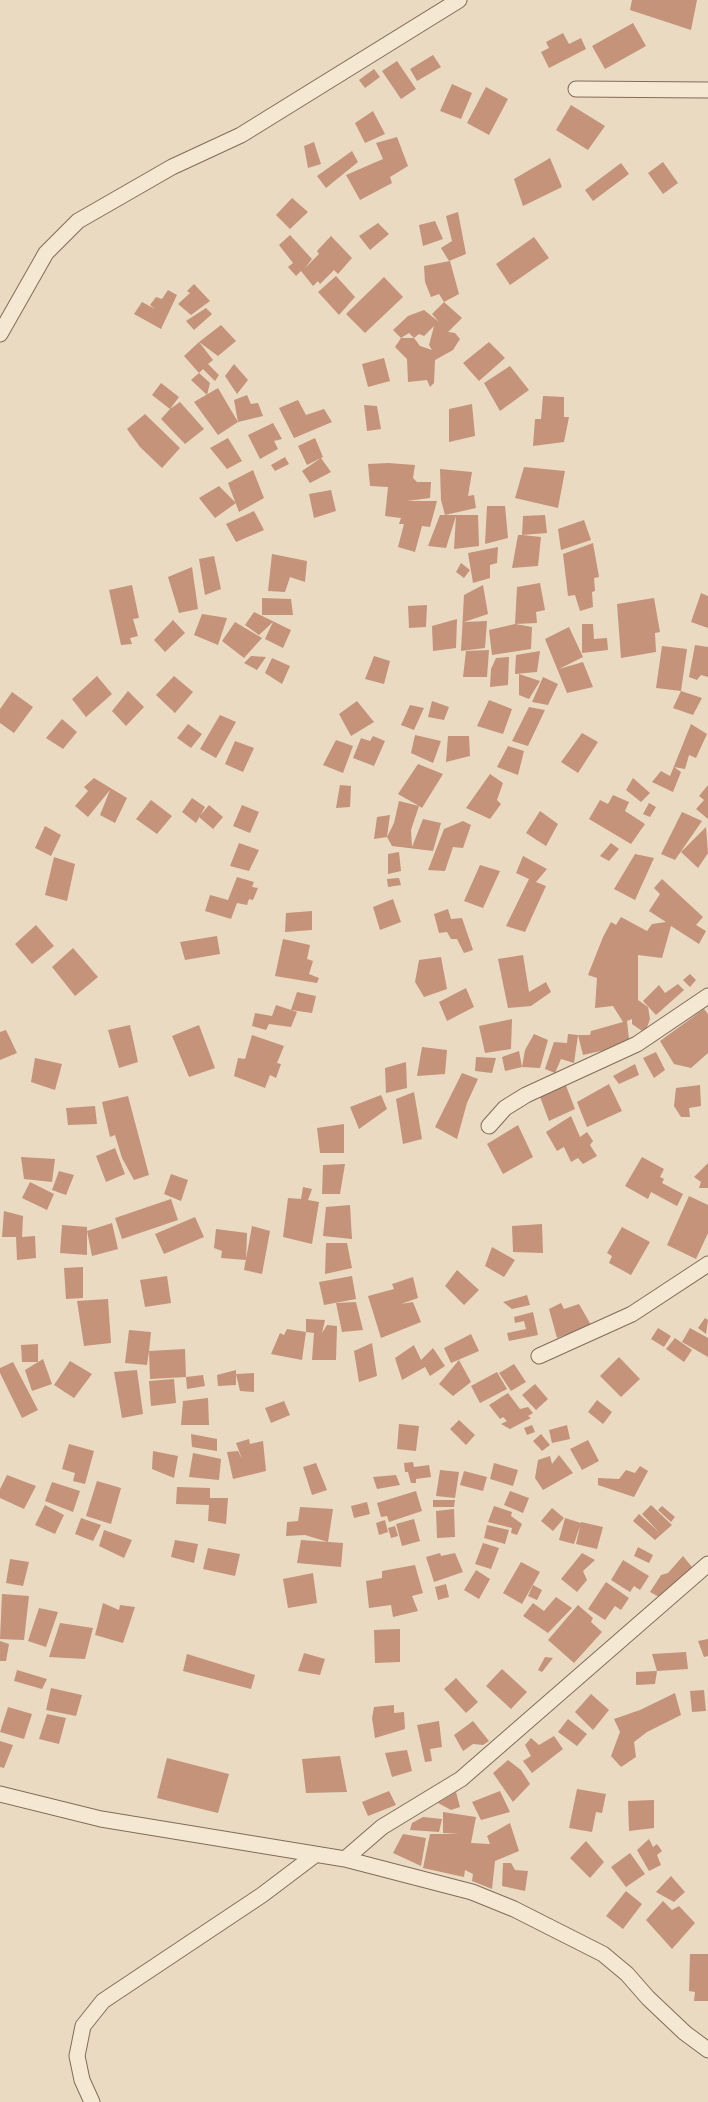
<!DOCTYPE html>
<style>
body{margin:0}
canvas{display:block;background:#e9dac1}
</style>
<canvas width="708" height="2102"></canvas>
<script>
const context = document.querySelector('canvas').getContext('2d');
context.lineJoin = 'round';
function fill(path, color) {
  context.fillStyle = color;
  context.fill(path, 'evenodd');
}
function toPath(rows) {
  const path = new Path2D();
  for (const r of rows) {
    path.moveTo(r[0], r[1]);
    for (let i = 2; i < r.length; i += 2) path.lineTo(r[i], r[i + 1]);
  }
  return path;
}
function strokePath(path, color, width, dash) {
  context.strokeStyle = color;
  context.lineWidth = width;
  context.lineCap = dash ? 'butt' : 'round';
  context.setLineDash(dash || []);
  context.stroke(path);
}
fill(toPath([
 [632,0,697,0,691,30,630,10],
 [633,23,646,46,605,69,592,46],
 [563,33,569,44,581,38,586,49,549,68,541,52,549,48,546,42],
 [433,55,441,67,417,81,410,69],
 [397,61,416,89,401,99,382,71],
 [374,69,380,77,365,88,359,80],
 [452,84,472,93,461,119,440,111],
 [486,87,508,99,489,135,467,123],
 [571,105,605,126,588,150,556,130],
 [373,111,385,134,365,143,355,123],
 [397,137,408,166,390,177,392,183,360,200,346,175,383,159,376,143],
 [314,142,321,164,308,168,304,146],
 [352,151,358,162,326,188,317,176],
 [550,158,562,187,523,206,514,179],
 [663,162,678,183,663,194,648,173],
 [621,163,629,174,593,201,585,190],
 [292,198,308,212,290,229,276,215],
 [458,212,466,254,449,261,441,248,452,241,446,216],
 [435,221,443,239,423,246,419,225],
 [378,223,389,234,370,250,359,236],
 [290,235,312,259,305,268,319,254,317,251,331,236,352,258,338,274,334,270,320,284,318,281,313,286,301,271,296,276,288,267,293,263,279,245],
 [534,237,549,258,510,285,496,264],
 [450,261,459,294,444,302,439,294,431,297,425,282,424,266],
 [336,276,355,297,339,315,318,292],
 [384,277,403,297,365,333,346,314],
 [194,284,210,301,191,315,178,304,190,293,187,291],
 [168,290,177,295,161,329,134,314,142,302,155,309,150,305,156,297,162,299],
 [444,302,462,318,448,332,455,333,460,339,453,350,435,360,434,383,430,387,427,380,408,382,407,359,395,347,401,338,414,338,420,346,432,350,429,345,434,326,424,336,419,334,414,338,409,333,401,338,393,330,408,316,424,310,439,322,432,314],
 [206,308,212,314,194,330,186,321],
 [221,325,236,341,218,356,199,342],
 [199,342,213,360,208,364,219,375,215,381,203,369,199,373,210,383,207,395,191,380,199,373,184,356],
 [489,342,505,358,479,381,463,363],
 [384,358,390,381,368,387,362,364],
 [234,364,248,380,237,394,225,376],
 [510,366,529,390,500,411,484,383],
 [161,383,179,397,170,409,180,402,204,429,185,444,161,419,170,409,152,395],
 [218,388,238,422,218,435,194,402],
 [247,395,251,404,258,403,263,416,238,422,234,400],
 [543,396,564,397,564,417,569,417,564,442,533,446,535,419,541,419],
 [298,400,306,415,324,409,332,422,294,438,279,408],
 [472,404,475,436,449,442,449,409],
 [364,405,377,406,381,429,367,431],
 [145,414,180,448,162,468,140,447,127,429],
 [273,423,282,439,274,441,278,449,260,459,248,435],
 [228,438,242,461,227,469,210,448],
 [315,438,323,457,307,465,298,446],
 [285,457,289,464,275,471,271,465],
 [321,458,331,472,310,483,302,471],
 [388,463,415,465,413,478,417,482,431,482,430,498,407,501,437,501,430,527,422,526,415,552,398,547,404,524,399,524,401,518,385,516,388,487,370,486,368,464],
 [524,467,565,471,558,508,515,498],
 [440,469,472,472,468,496,474,495,476,508,445,515,478,515,479,546,454,549,456,516,446,548,428,546,440,515,445,515,441,500],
 [253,470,264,498,239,512,228,483],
 [219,486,236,503,215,518,199,498],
 [331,490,336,511,314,518,309,494],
 [487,506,505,506,508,538,485,544],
 [254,511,264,530,236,542,226,524],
 [545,515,547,533,522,535,541,537,538,566,512,568,518,535,522,535,523,516],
 [584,520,591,540,561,550,558,529],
 [593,543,599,577,594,578,595,591,592,592,593,607,580,611,575,595,568,596,563,554],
 [498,547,497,563,490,565,490,578,473,583,468,553],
 [272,554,307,561,305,582,290,577,285,592,268,591],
 [214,556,221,589,205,595,199,559],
 [461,563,470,570,464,578,456,572],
 [192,567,198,609,179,613,168,577],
 [540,583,545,610,536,612,537,623,515,624,532,627,531,649,492,655,489,630,515,624,517,587],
 [132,585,139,618,133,619,138,636,130,638,132,644,121,645,109,590],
 [483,585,488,614,464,622,487,621,485,648,461,651,464,595],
 [701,593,708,596,708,628,691,622],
 [262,598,291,599,293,615,262,615],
 [654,598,660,632,655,633,656,652,621,658,617,604],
 [427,605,426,627,409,628,408,606],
 [254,612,291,630,283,648,265,639,273,622,259,635,245,625],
 [202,614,227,618,218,645,194,635],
 [457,619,456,648,433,651,432,626],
 [173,620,185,633,165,652,154,640],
 [235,622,262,638,244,658,222,641],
 [582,624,593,624,594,639,607,638,608,650,582,653],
 [569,627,583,657,559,669,583,662,593,687,567,693,545,639],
 [695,645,708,647,708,677,701,675,697,680,689,677],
 [662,646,687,649,681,691,656,688],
 [489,650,487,677,463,677,466,651],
 [540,651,537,672,515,674,516,655],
 [251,656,266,657,257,670,244,663],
 [374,656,390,661,384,684,365,679],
 [509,657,508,685,490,687,491,669,496,658],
 [272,658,290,666,282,684,265,673],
 [519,674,540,681,529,699,519,695],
 [97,676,112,694,86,717,72,699],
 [174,676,193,692,175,713,156,695],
 [543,677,558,684,548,705,532,702],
 [128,691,144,707,126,726,112,711],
 [681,691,702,698,693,715,673,708],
 [12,692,33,707,14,733,0,723,0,709],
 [489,700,512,709,503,734,477,726],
 [357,701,374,722,351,736,339,714],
 [432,701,449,707,444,720,428,717],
 [410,705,424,708,414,730,401,725],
 [529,707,545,710,528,746,512,741],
 [220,715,236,722,216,758,200,749],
 [62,719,77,732,63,749,46,738],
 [188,724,202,734,191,748,177,738],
 [691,724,707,734,696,758,689,755,685,769,674,767,681,772,673,792,652,782,661,771,670,776],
 [582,733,598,742,578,773,561,762],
 [415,735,441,741,433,763,411,753],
 [373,736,385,741,374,766,353,758,361,738,370,741],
 [448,736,469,736,470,756,446,762],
 [336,740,353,746,343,773,323,765],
 [235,741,254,748,243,772,225,764],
 [508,746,524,751,518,775,497,767],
 [418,764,443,774,422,808,419,806,411,830,412,847,423,819,441,823,433,851,392,846,387,837,394,823,399,801,419,806,398,794],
 [490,774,503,783,497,800,501,804,490,819,466,808],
 [94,778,127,798,115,823,100,815,110,790,88,817,75,806,88,791,84,787],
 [633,778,650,793,641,802,626,790],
 [340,785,351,786,350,807,336,808],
 [708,785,708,819,696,809,704,800,699,796],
 [613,795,629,802,625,811,645,824,631,844,589,819,600,800,608,804],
 [192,798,205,807,196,823,182,812],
 [151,800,172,816,157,834,136,819],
 [649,803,656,807,650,817,643,814],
 [209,805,223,817,213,829,199,817],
 [242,805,259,812,250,833,233,826],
 [540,811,558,824,546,846,526,833],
 [682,812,702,821,675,860,661,854],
 [390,815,387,837,374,839,377,817],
 [463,821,471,825,463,848,453,847,445,871,428,870,444,829],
 [45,826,61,835,51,856,35,848],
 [706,827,708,853,698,868,681,852],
 [239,843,259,850,249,871,230,866],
 [611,843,619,849,609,861,600,856],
 [399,852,401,871,388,874,388,854],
 [635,854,654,858,635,900,614,889],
 [523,856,547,869,536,882,546,886,525,932,506,926,529,879,516,873],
 [54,857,75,864,67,901,45,895],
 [480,865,500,871,483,908,464,901],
 [237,877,254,882,252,887,258,888,253,900,249,899,247,905,237,903,231,919,205,911,210,895,228,900],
 [399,878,401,885,388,887,387,879],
 [662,879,703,917,696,925,706,931,699,944,671,926,662,958,638,955,638,1000,648,1007,650,1019,645,1033,632,1024,632,1019,627,1021,629,1039,605,1050,583,1055,578,1035,590,1035,591,1031,623,1022,613,1006,595,1008,597,978,588,975,603,937,611,922,616,925,621,917,647,931,652,924,666,922,649,911,660,894,654,888],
 [393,899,401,922,380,930,373,907],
 [448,909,451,919,462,918,473,950,464,953,457,939,451,939,447,932,439,933,434,914],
 [312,911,312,930,285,932,286,913],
 [36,925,54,946,32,964,15,944],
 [217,936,220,954,185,960,180,942],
 [283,939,310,945,307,959,313,961,309,974,319,978,317,983,275,976],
 [73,948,98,977,75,996,52,967],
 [523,955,529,992,546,982,551,992,531,1006,508,1008,498,959],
 [441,957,447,989,424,997,415,982,419,960],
 [690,974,696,980,690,987,683,980],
 [678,984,684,990,656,1015,643,1001,659,985,665,993],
 [466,988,474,1007,447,1021,439,1002],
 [297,992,316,996,312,1013,291,1010,297,1012,291,1027,269,1024,266,1030,252,1026,255,1013,272,1016,276,1005,291,1010],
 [704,1009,708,1014,708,1053,691,1068,674,1064,660,1041],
 [512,1019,511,1049,485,1053,479,1026],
 [130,1025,138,1062,119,1068,108,1030],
 [199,1025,215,1068,189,1077,172,1036],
 [6,1030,17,1053,0,1060,0,1032],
 [534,1034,548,1040,540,1068,522,1067,525,1050],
 [568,1034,578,1035,574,1063,561,1059,555,1073,545,1069,554,1042,567,1043],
 [252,1035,284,1046,277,1063,281,1064,276,1078,270,1075,265,1088,234,1076,238,1058,245,1059],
 [422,1047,447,1050,445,1074,417,1076],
 [519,1051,522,1067,505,1071,502,1057],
 [656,1052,665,1070,654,1078,643,1058],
 [476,1057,496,1058,492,1073,475,1071],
 [35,1058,62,1064,55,1090,31,1082],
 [406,1062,407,1088,386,1093,385,1068],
 [635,1064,639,1075,619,1084,613,1076],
 [462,1073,478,1079,467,1103,457,1139,435,1127],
 [565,1083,575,1109,549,1121,539,1094],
 [609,1084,622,1111,587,1127,577,1102],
 [700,1085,701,1106,689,1108,690,1117,681,1117,674,1106,676,1088],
 [414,1092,422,1139,403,1144,396,1099],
 [381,1095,387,1109,359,1129,350,1107],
 [128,1096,149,1175,134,1180,122,1158,115,1135,110,1137,102,1102],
 [95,1106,97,1124,68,1125,66,1108],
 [571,1116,580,1137,587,1132,593,1141,590,1145,597,1156,583,1164,578,1158,571,1162,564,1147,557,1151,546,1132],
 [344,1124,344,1153,320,1153,317,1128],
 [518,1125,533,1157,503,1174,487,1144],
 [115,1148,125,1174,106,1182,96,1156],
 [21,1157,55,1159,52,1182,24,1179],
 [642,1157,664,1169,660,1177,664,1179,662,1183,683,1194,677,1206,651,1192,648,1199,625,1186],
 [708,1163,708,1188,699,1188,701,1182,694,1177],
 [345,1164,340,1194,322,1194,323,1165],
 [59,1171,74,1175,66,1195,52,1190],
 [171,1174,188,1180,181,1201,164,1194],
 [30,1182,54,1194,47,1210,22,1198],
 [303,1187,312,1189,308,1200,319,1202,312,1244,283,1237,288,1198,301,1199],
 [689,1196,708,1205,708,1233,696,1259,667,1245],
 [171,1199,178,1220,122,1239,115,1218],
 [350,1205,352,1239,323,1236,326,1207],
 [4,1211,23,1216,22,1237,35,1236,36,1258,17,1260,16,1237,2,1237],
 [195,1217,204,1237,164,1254,155,1234],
 [112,1223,118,1249,92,1256,87,1231],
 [542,1224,543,1253,513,1252,512,1226],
 [62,1225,87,1227,87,1255,60,1253],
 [252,1226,270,1231,262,1274,244,1270],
 [622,1227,650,1242,631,1275,609,1263,612,1256,607,1253],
 [216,1229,247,1233,246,1260,221,1258,222,1251,214,1248],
 [326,1243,347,1243,352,1268,325,1274],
 [492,1247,515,1260,504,1277,485,1266],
 [83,1267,83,1298,66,1299,64,1268],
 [457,1270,479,1290,464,1305,445,1286],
 [167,1276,171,1303,145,1307,140,1280],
 [352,1276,356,1299,324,1305,319,1282],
 [413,1277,418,1298,401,1304,413,1302,421,1322,381,1338,368,1296,394,1289,392,1284],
 [527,1295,530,1305,512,1309,503,1302],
 [108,1299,111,1343,84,1346,77,1301],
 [356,1302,363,1330,342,1332,336,1303],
 [561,1303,564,1309,579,1304,591,1325,557,1338,549,1309],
 [533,1312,538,1335,509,1341,507,1333,526,1329,524,1321,515,1323,514,1317],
 [705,1318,708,1320,706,1334,698,1328],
 [306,1319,325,1320,322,1333,327,1325,337,1326,336,1360,312,1360,314,1333,306,1332],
 [658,1328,671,1336,664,1347,651,1339],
 [690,1328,708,1338,708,1357,682,1342],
 [287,1329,306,1332,302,1360,271,1354,280,1333,284,1335],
 [129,1330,151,1332,149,1351,185,1349,186,1377,203,1375,205,1386,187,1389,186,1377,150,1379,149,1351,147,1365,125,1363],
 [471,1334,479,1351,451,1363,444,1348],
 [675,1338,692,1350,684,1362,666,1349],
 [372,1343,377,1376,359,1382,354,1351],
 [38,1344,38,1362,22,1362,21,1345],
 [414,1345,421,1360,433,1348,445,1366,430,1376,425,1367,402,1380,395,1358],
 [619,1357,640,1379,621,1397,600,1376],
 [43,1359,52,1384,32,1391,25,1370],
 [459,1360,471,1382,453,1396,439,1384],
 [70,1361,92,1374,74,1398,54,1385],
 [13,1362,38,1410,22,1418,0,1373,0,1368],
 [514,1364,526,1382,511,1391,499,1373],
 [137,1370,143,1414,122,1418,114,1372],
 [236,1370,236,1374,254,1373,254,1392,240,1391,236,1374,236,1385,218,1386,217,1375],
 [497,1372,507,1389,480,1403,471,1386],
 [174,1379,176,1403,151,1406,149,1381],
 [535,1384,548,1399,536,1410,522,1395],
 [508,1393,520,1409,528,1407,533,1413,528,1416,531,1418,510,1429,501,1424,507,1421,503,1417,500,1419,489,1405],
 [208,1398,209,1425,181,1425,183,1401],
 [597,1400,612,1412,603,1424,588,1412],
 [284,1401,290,1415,271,1423,265,1408],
 [459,1420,475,1435,466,1445,450,1429],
 [399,1424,419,1426,416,1451,397,1449],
 [532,1425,535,1432,527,1435,524,1428],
 [567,1425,570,1439,552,1443,549,1430],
 [191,1434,217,1439,217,1451,192,1447],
 [541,1434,550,1445,542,1451,533,1441],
 [249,1439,250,1444,263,1441,266,1471,233,1479,227,1452,238,1451,242,1459,236,1443],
 [588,1440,599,1461,582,1470,570,1449],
 [69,1444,94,1451,85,1484,73,1481,75,1473,62,1469],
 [153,1451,178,1456,174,1478,152,1469],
 [193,1453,221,1459,219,1480,189,1477],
 [559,1455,573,1473,543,1490,535,1478,538,1460,550,1456,552,1464],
 [413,1462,414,1467,429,1465,431,1477,416,1479,416,1483,411,1483,408,1472,405,1472,404,1463],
 [316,1463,327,1490,312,1495,303,1467],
 [494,1463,518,1470,513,1486,490,1479],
 [640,1466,648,1471,634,1497,598,1485,598,1478,619,1479,626,1470,635,1473],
 [440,1470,459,1472,455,1498,436,1496],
 [464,1471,487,1477,483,1491,460,1485],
 [7,1475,36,1486,24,1509,0,1498,0,1489],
 [396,1475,400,1485,377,1489,373,1477],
 [97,1481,121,1488,111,1524,86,1516],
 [52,1482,80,1491,73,1512,45,1501],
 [177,1487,210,1488,210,1498,228,1498,226,1524,208,1521,209,1505,176,1504],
 [416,1491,422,1511,389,1522,387,1516,381,1517,377,1503],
 [510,1491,529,1498,523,1513,504,1505],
 [433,1500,455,1500,454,1507,433,1507],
 [367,1502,370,1514,354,1518,351,1506],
 [45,1505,64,1515,55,1534,35,1525],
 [651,1505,672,1525,655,1540,633,1521,639,1514,659,1532,642,1514],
 [494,1506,512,1512,511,1516,522,1524,517,1535,511,1533,512,1528,488,1522],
 [662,1506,675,1517,671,1522,658,1510],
 [300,1507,333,1509,328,1542,305,1535,286,1536,287,1522,298,1521],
 [552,1508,564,1518,553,1531,541,1521],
 [454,1509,455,1537,437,1538,436,1511],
 [81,1518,101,1525,93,1541,75,1534],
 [565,1518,581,1523,574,1544,559,1540],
 [414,1519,420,1541,402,1546,396,1524],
 [385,1520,388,1532,379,1535,376,1523],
 [581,1522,603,1527,597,1549,576,1544],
 [487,1525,509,1530,505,1544,484,1538],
 [395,1526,398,1536,391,1538,388,1528],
 [104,1530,132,1540,124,1558,99,1546],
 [175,1540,198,1544,194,1563,171,1557],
 [301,1540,343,1543,341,1567,297,1563],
 [483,1543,499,1548,491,1569,475,1564],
 [638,1547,653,1555,649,1563,634,1556],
 [208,1548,240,1554,235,1576,203,1569],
 [440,1553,441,1556,455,1553,463,1572,434,1582,426,1557],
 [582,1553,595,1560,583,1571,587,1580,577,1592,561,1579],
 [683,1556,692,1567,661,1598,650,1592,661,1575,668,1573],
 [10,1559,29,1562,23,1586,6,1583],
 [623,1560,649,1576,640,1590,634,1586,630,1592,611,1580],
 [521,1562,540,1572,522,1604,503,1593],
 [415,1565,423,1593,412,1596,418,1611,393,1617,391,1605,369,1608,366,1581,382,1578,382,1571],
 [476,1570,490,1579,479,1599,464,1590],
 [313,1573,317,1603,288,1608,283,1579],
 [606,1582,629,1598,621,1610,615,1606,605,1620,588,1609],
 [446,1584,449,1597,438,1600,435,1587],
 [533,1585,542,1590,537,1600,528,1596],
 [2,1594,29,1596,24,1640,0,1639],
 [556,1597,572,1608,548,1633,523,1616,533,1603,544,1611],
 [103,1603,119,1610,120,1605,135,1607,123,1643,95,1635],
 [578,1605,593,1618,591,1622,602,1632,574,1663,548,1640],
 [39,1608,58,1612,46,1647,28,1641],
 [60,1623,93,1628,85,1659,49,1657],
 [400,1629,400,1662,375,1663,374,1630],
 [708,1639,708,1656,704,1657,698,1641],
 [0,1641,9,1644,6,1661,0,1661],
 [686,1652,688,1669,657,1671,652,1654],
 [304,1653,325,1659,320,1675,298,1671],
 [187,1654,255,1675,251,1689,183,1671],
 [545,1657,553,1658,542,1672,538,1670],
 [502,1669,527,1692,511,1709,486,1686],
 [17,1670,47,1679,42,1689,14,1681],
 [657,1671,655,1684,636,1685,636,1672],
 [456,1678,478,1702,466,1713,444,1689],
 [51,1688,82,1695,76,1716,46,1710],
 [704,1690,706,1711,692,1712,690,1691],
 [675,1693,681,1715,647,1732,634,1742,636,1757,621,1767,611,1756,620,1732,614,1719,640,1710],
 [591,1694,609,1710,593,1730,575,1712],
 [394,1705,394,1713,404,1712,405,1729,375,1738,372,1718,374,1707],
 [8,1707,32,1714,24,1739,0,1732],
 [47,1714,66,1718,59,1744,39,1739],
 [568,1719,587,1734,577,1746,558,1732],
 [439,1721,442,1747,430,1749,432,1761,425,1762,417,1725],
 [473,1721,489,1741,483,1745,473,1744,463,1751,454,1735],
 [554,1736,563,1749,532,1773,523,1761,531,1756,525,1745,531,1738,539,1745],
 [0,1741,13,1745,4,1768,0,1767],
 [407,1750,412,1771,392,1777,385,1753],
 [340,1756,347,1792,306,1793,302,1759],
 [167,1758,229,1774,218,1813,157,1798],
 [508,1760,521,1770,530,1784,513,1802,493,1773],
 [577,1789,606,1794,602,1813,596,1812,592,1832,569,1828],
 [389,1791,396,1805,368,1816,362,1802],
 [500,1791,510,1812,481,1820,472,1802],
 [456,1792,460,1807,451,1810,438,1803],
 [654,1800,654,1828,629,1831,628,1801],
 [443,1812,476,1817,471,1843,490,1844,487,1836,510,1823,519,1851,495,1861,492,1889,472,1881,473,1874,465,1870,464,1877,423,1868,430,1834,460,1834,443,1833],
 [423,1817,442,1819,439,1832,410,1830,412,1823],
 [403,1834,426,1838,421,1866,393,1853],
 [649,1839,653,1847,657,1844,662,1851,657,1855,661,1865,649,1871,637,1850],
 [586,1841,604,1862,590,1878,570,1858],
 [630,1853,645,1874,626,1887,611,1867],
 [503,1863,511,1863,515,1870,528,1871,525,1891,502,1886],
 [671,1876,685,1892,674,1902,656,1892],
 [626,1891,642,1904,623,1929,606,1916],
 [663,1901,672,1910,679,1906,695,1923,672,1949,646,1920],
 [690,1954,708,1954,708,2001,694,2001,695,1992,689,1991]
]), '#c4937a');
const minor = toPath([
 [576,89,708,90],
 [0,334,46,253,78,221,172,167,241,135,459,0],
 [489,1126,505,1108,526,1095,637,1044,708,996],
 [539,1356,632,1314,708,1264],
 [0,1794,101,1819,345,1859,472,1892,514,1909,603,1954,627,1974,648,1998,685,2033,708,2050],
 [345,1859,382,1827,461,1779,708,1564],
 [92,2102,82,2080,77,2056,83,2026,103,2001,262,1895,315,1855]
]);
strokePath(minor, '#816c5a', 17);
strokePath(minor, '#f5e8d3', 15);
</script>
